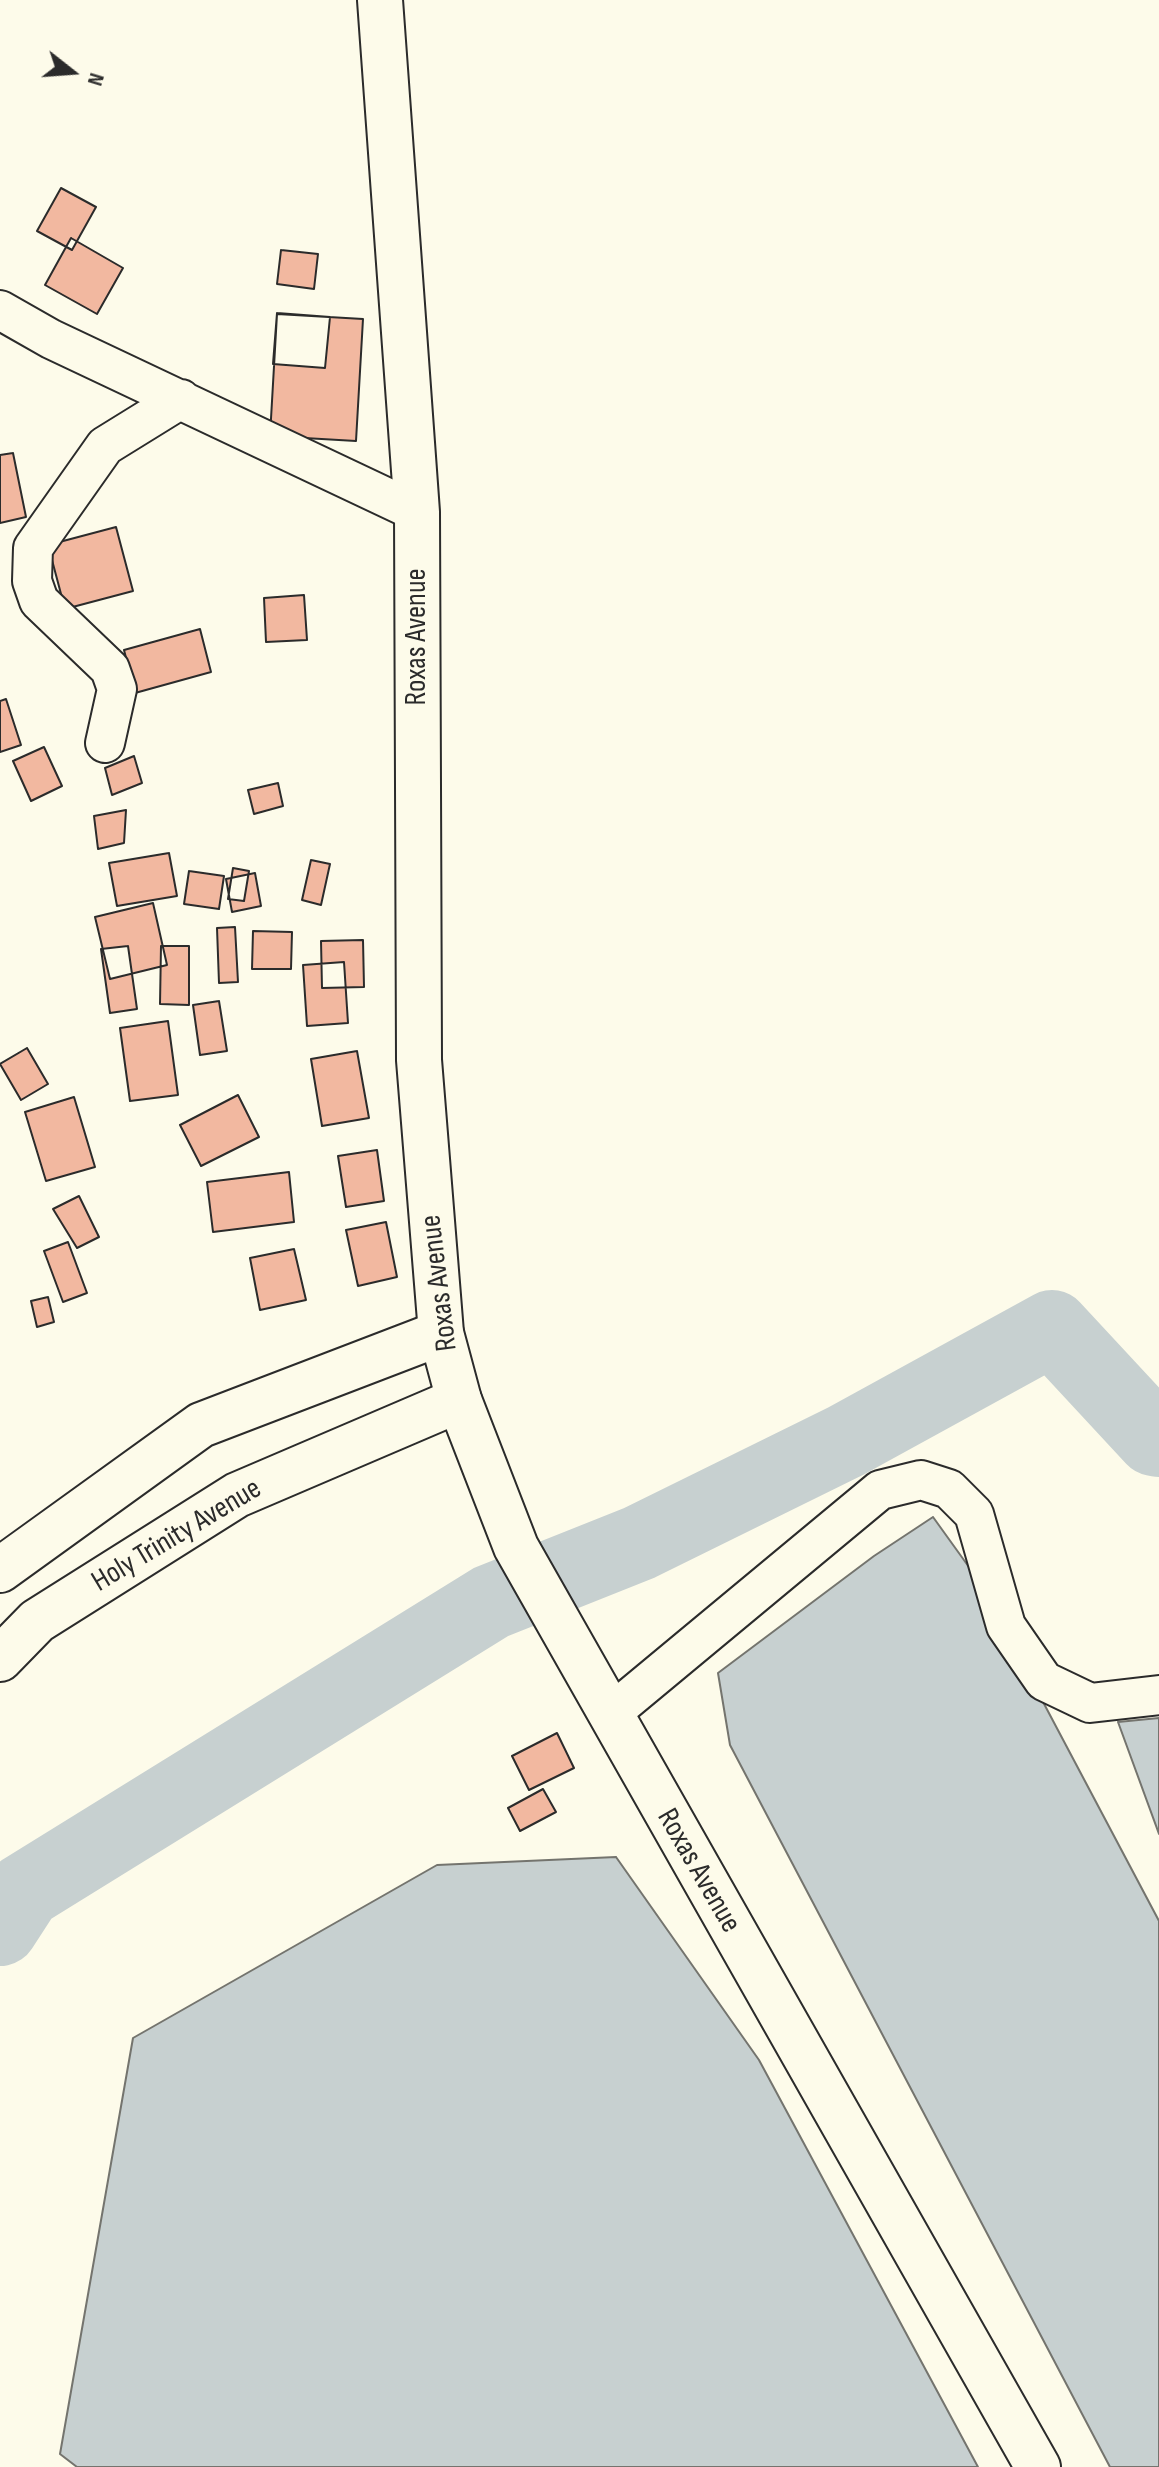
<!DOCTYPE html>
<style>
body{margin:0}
#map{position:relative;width:1159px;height:2467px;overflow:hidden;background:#fdfbea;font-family:"Sofia Sans Condensed",sans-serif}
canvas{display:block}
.north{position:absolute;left:32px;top:32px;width:80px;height:80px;-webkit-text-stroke:6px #fdfbea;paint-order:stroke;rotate:107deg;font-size:22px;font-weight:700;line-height:32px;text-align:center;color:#2b2b2b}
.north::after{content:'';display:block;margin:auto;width:28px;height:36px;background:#2b2b2b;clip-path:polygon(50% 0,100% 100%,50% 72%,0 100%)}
</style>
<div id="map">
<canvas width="1159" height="2467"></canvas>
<div class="north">N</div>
</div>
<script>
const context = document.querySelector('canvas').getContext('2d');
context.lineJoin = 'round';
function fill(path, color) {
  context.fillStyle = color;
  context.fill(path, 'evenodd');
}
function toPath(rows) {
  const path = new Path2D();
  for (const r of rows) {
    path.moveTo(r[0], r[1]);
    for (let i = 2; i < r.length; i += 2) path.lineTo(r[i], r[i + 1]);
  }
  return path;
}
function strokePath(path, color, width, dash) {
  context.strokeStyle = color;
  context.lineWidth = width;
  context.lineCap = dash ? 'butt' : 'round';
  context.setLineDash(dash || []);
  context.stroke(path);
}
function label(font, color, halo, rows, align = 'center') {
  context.font = font + ' "Sofia Sans Condensed",sans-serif';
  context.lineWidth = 6;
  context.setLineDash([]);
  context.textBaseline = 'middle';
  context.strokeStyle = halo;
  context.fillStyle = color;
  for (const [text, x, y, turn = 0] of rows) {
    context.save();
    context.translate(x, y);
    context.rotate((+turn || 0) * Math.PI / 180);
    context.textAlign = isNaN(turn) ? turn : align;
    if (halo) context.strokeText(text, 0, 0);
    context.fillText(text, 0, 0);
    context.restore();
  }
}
const water = toPath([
 [933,1517,979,1581,1159,1921,1159,2467,1110,2467,730,1745,718,1673,874,1556,933,1517],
 [1159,1718,1159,1834,1118,1722,1159,1718],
 [616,1857,759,2060,978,2467,77,2467,60,2454,133,2038,437,1865,616,1857]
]);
fill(water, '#c7d0d0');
strokePath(water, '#74746e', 2);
strokePath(toPath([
 [0,1928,24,1891,491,1602,639,1543,846,1441,1052,1328,1154,1438,1159,1439]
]), '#c7d0d0', 76);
const building = toPath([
 [61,188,96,207,72,250,37,231,61,188],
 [71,238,123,268,97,314,45,285,71,238],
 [281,250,318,254,314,289,277,284,281,250],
 [277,313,330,317,325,368,273,364,277,313],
 [277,314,363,319,356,441,270,436,277,314],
 [13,453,26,517,0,523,0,455,13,453],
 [116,527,133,591,65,609,48,545,116,527],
 [304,595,307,640,266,642,264,598,304,595],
 [200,629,211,672,135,693,124,650,200,629],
 [6,699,21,745,0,752,0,701,6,699],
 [44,747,62,786,31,801,13,761,44,747],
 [134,756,142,783,112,795,105,768,134,756],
 [278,783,283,806,254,814,248,790,278,783],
 [126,810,124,843,98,849,94,816,126,810],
 [169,853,177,896,117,906,109,863,169,853],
 [311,860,330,864,321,905,302,900,311,860],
 [233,868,249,871,244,901,228,899,233,868],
 [189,871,224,876,219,909,184,904,189,871],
 [255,873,261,906,232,912,226,879,255,873],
 [153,903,167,965,110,979,95,917,153,903],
 [235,927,238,982,219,983,217,928,235,927],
 [253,931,292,932,291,969,252,969,253,931],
 [363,940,364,987,322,988,321,941,363,940],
 [128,946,137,1009,110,1013,101,949,128,946],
 [161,946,189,946,189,1005,160,1004,161,946],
 [344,962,348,1023,307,1026,303,965,344,962],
 [219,1001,227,1051,200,1055,193,1005,219,1001],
 [168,1021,178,1095,130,1101,120,1028,168,1021],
 [27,1048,48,1084,21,1100,0,1064,27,1048],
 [357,1051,369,1118,322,1126,311,1059,357,1051],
 [238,1095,259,1137,201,1166,180,1125,238,1095],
 [74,1097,95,1167,46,1181,25,1112,74,1097],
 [377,1150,384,1201,346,1207,338,1156,377,1150],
 [289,1172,294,1222,213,1232,207,1182,289,1172],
 [79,1196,99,1237,77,1248,53,1209,79,1196],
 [386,1222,397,1277,358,1286,346,1230,386,1222],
 [68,1242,87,1293,63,1302,44,1251,68,1242],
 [294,1249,306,1300,260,1310,250,1258,294,1249],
 [48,1297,54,1322,37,1327,31,1301,48,1297],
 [557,1733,574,1768,529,1790,512,1756,557,1733],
 [543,1789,556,1812,520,1831,508,1808,543,1789]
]);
fill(building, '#f2b8a0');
strokePath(building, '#2b2b2b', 2);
const street = toPath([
 [0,310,51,339,417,512],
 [105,743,117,689,110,669,39,601,32,581,33,548,105,446,181,399],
 [609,1715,880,1490,921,1480,949,1489,974,1514,1006,1626,1044,1681,1090,1703,1159,1695]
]);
const secondary = toPath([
 [0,1570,201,1425,441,1333],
 [0,1659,37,1621,237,1495,459,1400]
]);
const primary = toPath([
 [380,0,417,512,419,1060,441,1333,459,1400,516,1547,1038,2467]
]);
strokePath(street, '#2b2b2b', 42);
strokePath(secondary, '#2b2b2b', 48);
strokePath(primary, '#2b2b2b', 48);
strokePath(street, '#fdfbea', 38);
strokePath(secondary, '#fdfbea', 44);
strokePath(primary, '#fdfbea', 44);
label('30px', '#2b2b2b', '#fdfbea', [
 ["Roxas Avenue",417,637,-90],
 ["Roxas Avenue",440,1283,-97],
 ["Holy Trinity Avenue",177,1536,-31],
 ["Roxas Avenue",698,1871,60]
]);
</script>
